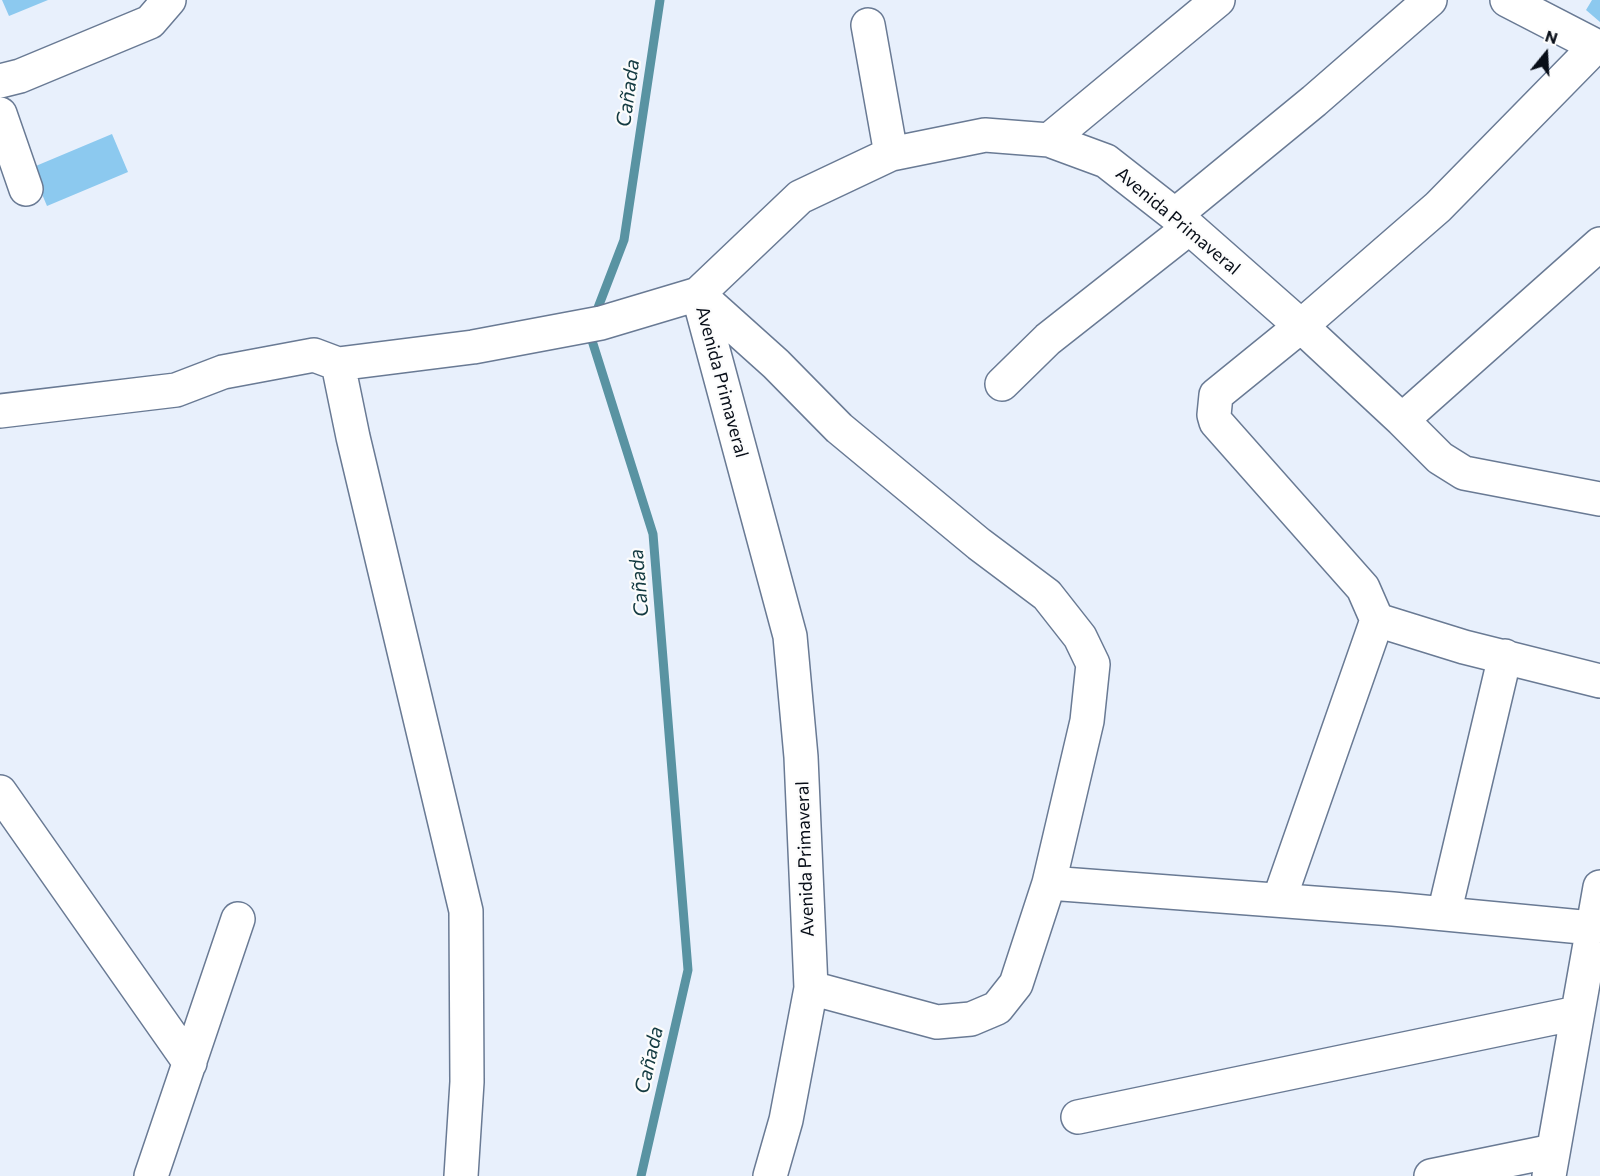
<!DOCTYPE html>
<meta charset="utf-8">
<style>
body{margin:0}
#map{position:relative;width:1600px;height:1176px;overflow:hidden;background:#e8f0fc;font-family:Commissioner,sans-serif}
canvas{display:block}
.north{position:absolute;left:1516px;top:24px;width:60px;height:60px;-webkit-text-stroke:4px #fcfcfc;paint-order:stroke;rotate:18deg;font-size:16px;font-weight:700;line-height:24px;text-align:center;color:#080e18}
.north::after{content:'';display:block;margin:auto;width:21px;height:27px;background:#080e18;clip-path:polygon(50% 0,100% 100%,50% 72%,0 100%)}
</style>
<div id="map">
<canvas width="1600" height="1176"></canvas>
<div class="north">N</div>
</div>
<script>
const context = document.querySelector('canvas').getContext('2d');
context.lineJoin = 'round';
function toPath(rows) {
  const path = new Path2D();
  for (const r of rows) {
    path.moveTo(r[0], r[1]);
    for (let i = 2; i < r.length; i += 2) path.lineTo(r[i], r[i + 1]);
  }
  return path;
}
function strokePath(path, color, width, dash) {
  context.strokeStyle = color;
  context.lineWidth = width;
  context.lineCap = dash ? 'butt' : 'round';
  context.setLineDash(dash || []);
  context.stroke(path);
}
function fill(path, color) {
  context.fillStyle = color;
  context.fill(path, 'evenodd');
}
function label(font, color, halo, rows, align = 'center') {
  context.font = font + ' Commissioner,sans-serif';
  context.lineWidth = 4.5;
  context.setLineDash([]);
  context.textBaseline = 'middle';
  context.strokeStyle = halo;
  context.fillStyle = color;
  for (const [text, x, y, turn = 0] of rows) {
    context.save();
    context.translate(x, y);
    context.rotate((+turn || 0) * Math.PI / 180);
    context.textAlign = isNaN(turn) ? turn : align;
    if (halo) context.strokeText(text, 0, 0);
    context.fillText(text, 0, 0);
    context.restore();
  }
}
strokePath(toPath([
 [594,318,624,240,660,0],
 [589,331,653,534,688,970,641,1176]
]), '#5993a2', 9);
fill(toPath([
 [2,0,48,0,9,16],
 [1592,0,1600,0,1600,22,1586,10],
 [112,134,128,172,47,206,31,168]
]), '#8cc9ef');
const minor = toPath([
 [1507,0,1600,48],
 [868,25,891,154],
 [0,81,20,76,150,22,169,0],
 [0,114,26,189],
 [1049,140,1218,0],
 [1175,215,1314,101,1430,0],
 [338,364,473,347,601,323,698,294,776,364,839,428,979,544,1047,595,1080,637,1093,664,1087,721,1049,883,1016,984,997,1008,971,1019,937,1022,811,988],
 [1002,384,1048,339,1189,228],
 [0,411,176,390,223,372,314,355,338,364,353,437,466,911,467,1082,461,1176],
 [1402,420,1600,244],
 [1377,620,1464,647,1600,681],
 [0,792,190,1063],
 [1049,883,1393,909,1592,928],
 [1279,900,1377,620,1363,588,1216,422,1214,415,1216,395,1301,326,1438,207,1596,46],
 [1444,914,1505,656],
 [1078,1117,1577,1013],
 [151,1176,238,919],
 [770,1176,786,1120,811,988,801,757,790,636,698,294,800,197,891,154,985,135,1049,140,1106,161,1175,215,1301,326,1402,420,1440,458,1464,473,1600,499],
 [1431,1176,1553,1151],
 [1549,1176,1600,887]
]);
strokePath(minor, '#697a94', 36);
strokePath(minor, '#fff', 33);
label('18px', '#080e18', '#fcfcfc', [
 ["Avenida Primaveral",1178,221,40],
 ["Avenida Primaveral",722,382,75],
 ["Avenida Primaveral",805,859,-92]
]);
label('italic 20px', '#133a41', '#fcfcfc', [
 ["Cañada",628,93,-82],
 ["Cañada",639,583,-95],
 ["Cañada",649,1060,-77]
]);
</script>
